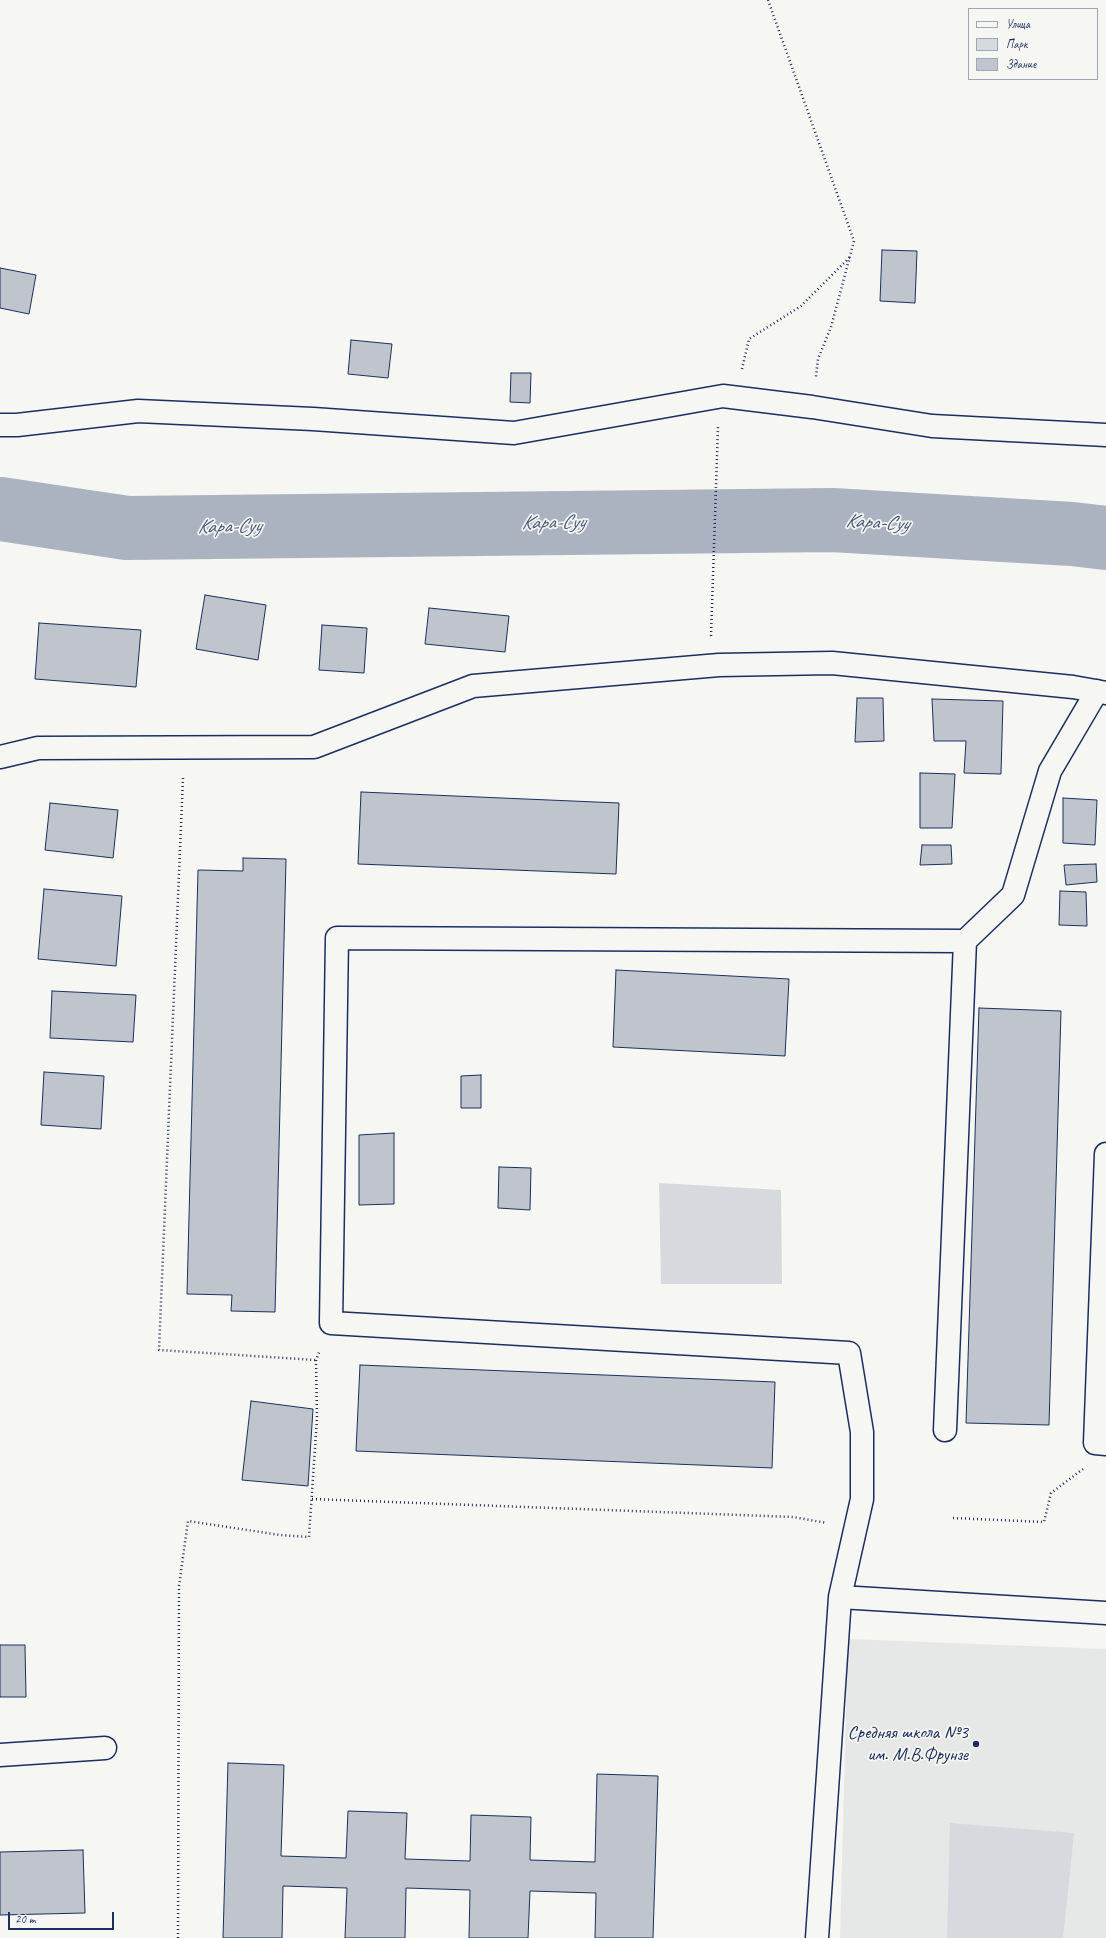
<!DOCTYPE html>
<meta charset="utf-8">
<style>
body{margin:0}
#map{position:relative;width:1106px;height:1938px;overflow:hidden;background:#f6f6f2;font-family:Caveat,sans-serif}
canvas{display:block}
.legend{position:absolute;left:968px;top:8px;width:130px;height:72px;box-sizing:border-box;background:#f6f6f2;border:1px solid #9ea6b7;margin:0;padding:5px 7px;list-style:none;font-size:12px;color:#1b2f5e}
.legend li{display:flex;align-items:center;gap:8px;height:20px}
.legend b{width:20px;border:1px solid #9ea6b7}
.scale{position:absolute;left:8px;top:1912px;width:106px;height:18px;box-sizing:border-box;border:2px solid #1b2f5e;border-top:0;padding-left:5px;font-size:12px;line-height:14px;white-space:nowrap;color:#1b2f5e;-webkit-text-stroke:3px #f6f6f2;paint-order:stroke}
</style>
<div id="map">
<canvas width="1106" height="1938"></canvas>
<ul class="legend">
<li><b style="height:5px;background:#f6f6f2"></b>Улица</li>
<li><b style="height:11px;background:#d6d9dd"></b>Парк</li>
<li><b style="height:11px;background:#c0c4cd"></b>Здание</li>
</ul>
<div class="scale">20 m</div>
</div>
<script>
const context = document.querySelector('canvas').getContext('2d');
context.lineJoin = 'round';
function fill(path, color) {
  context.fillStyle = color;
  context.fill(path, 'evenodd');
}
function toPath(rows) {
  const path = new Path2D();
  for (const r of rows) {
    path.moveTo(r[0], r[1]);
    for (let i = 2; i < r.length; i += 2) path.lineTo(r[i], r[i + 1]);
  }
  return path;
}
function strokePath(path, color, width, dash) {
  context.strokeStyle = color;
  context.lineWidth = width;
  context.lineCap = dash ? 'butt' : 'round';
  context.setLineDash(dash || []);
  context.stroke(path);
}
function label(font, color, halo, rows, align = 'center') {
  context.font = font + ' Caveat,sans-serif';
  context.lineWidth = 3.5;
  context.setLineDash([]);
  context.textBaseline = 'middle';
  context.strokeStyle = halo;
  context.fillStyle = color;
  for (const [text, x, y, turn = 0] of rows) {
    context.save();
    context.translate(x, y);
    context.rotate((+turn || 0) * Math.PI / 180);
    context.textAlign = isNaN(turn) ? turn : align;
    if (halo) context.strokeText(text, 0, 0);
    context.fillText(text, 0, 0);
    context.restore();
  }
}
fill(toPath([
 [848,1639,1106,1649,1106,1938,840,1938]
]), '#e6e7e7');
fill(toPath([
 [659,1183,781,1190,782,1284,661,1284],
 [950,1823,1074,1833,1063,1938,947,1938]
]), '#d6d9dd');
strokePath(toPath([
 [0,509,127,528,832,520,1072,534,1106,538]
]), '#abb2c0', 64);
const building = toPath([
 [882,250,917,251,915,303,880,301,882,250],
 [0,268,36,275,29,314,0,308,0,268],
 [351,340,392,344,388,378,348,374,351,340],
 [511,373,531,373,530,403,510,402,511,373],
 [205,595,266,605,258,660,196,649,205,595],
 [429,608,509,616,505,652,425,644,429,608],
 [39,623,141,630,136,687,35,679,39,623],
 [322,625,367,628,364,673,319,670,322,625],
 [857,698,883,698,884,741,855,742,857,698],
 [932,699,1003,701,1001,774,964,773,966,741,934,741,932,699],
 [920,773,955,774,952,828,920,828,920,773],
 [361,792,619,803,616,874,358,864,361,792],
 [1063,798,1097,800,1095,845,1063,843,1063,798],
 [50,803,118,810,113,858,45,850,50,803],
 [922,845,951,845,952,864,920,865,922,845],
 [243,858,286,859,275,1312,231,1311,232,1295,187,1294,198,870,243,871,243,858],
 [1096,864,1097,882,1066,885,1064,865,1096,864],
 [44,889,122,896,116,966,38,959,44,889],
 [1060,891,1086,892,1087,926,1059,925,1060,891],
 [616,970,789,979,785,1056,613,1047,616,970],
 [52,991,136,995,133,1042,50,1038,52,991],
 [979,1008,1061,1011,1049,1425,966,1423,979,1008],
 [44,1072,104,1076,101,1129,41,1125,44,1072],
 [481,1075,481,1108,461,1108,461,1076,481,1075],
 [394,1133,394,1204,359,1205,359,1135,394,1133],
 [499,1167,531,1168,530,1210,498,1208,499,1167],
 [360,1365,775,1382,772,1468,356,1451,360,1365],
 [251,1401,313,1409,308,1486,242,1480,251,1401],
 [0,1645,25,1645,26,1697,0,1697,0,1645],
 [228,1763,284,1765,281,1856,346,1858,348,1811,407,1813,405,1859,470,1861,471,1815,531,1817,530,1860,595,1862,597,1774,658,1776,653,1938,595,1938,596,1893,530,1891,528,1938,469,1938,470,1890,406,1888,405,1938,345,1938,347,1888,283,1886,282,1938,223,1938,228,1763],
 [83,1850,85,1913,0,1915,0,1852,83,1850]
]);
fill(building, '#c0c4cd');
strokePath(building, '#1b2f5e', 1);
const minor = toPath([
 [0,425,17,425,138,411,313,419,514,433,723,396,812,407,932,426,1106,435],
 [0,757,38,748,314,747,473,686,719,665,832,663,1073,687,1106,693],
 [1106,1154,1095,1443,1106,1444],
 [945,1430,965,941],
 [840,1597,1106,1613],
 [0,1755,105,1748],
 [817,1938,840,1597,862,1499,862,1432,849,1353,331,1323,337,938,965,941,1013,895,1050,771,1097,691]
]);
strokePath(minor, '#1b2f5e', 25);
strokePath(toPath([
 [768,0,854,241,831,327,818,359,816,377],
 [742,369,749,339,801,306,850,257],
 [711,636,718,427],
 [183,778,159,1350,316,1360],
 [312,1499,793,1517,827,1523],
 [953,1518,1044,1522,1051,1493,1083,1469],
 [178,1938,179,1586,188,1521,280,1535,309,1537,317,1418,316,1360,320,1350]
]), '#1b2f5e', 2.5, [1, 3]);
strokePath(minor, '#f6f6f2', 22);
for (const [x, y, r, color] of [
 [976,1744,4,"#1b2f5e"]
]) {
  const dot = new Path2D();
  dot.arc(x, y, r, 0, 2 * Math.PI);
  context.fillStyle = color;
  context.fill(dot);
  strokePath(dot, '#f6f6f2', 1.5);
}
label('19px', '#1b2f5e', '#f6f6f2', [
 ["Средняя школа №3",968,1733],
 ["им. М.В.Фрунзе",968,1755]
], 'right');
label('italic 20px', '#46567b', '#f6f6f2', [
 ["Кара-Суу",553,523,-1],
 ["Кара-Суу",877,523,3],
 ["Кара-Суу",229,527,-1]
]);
</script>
